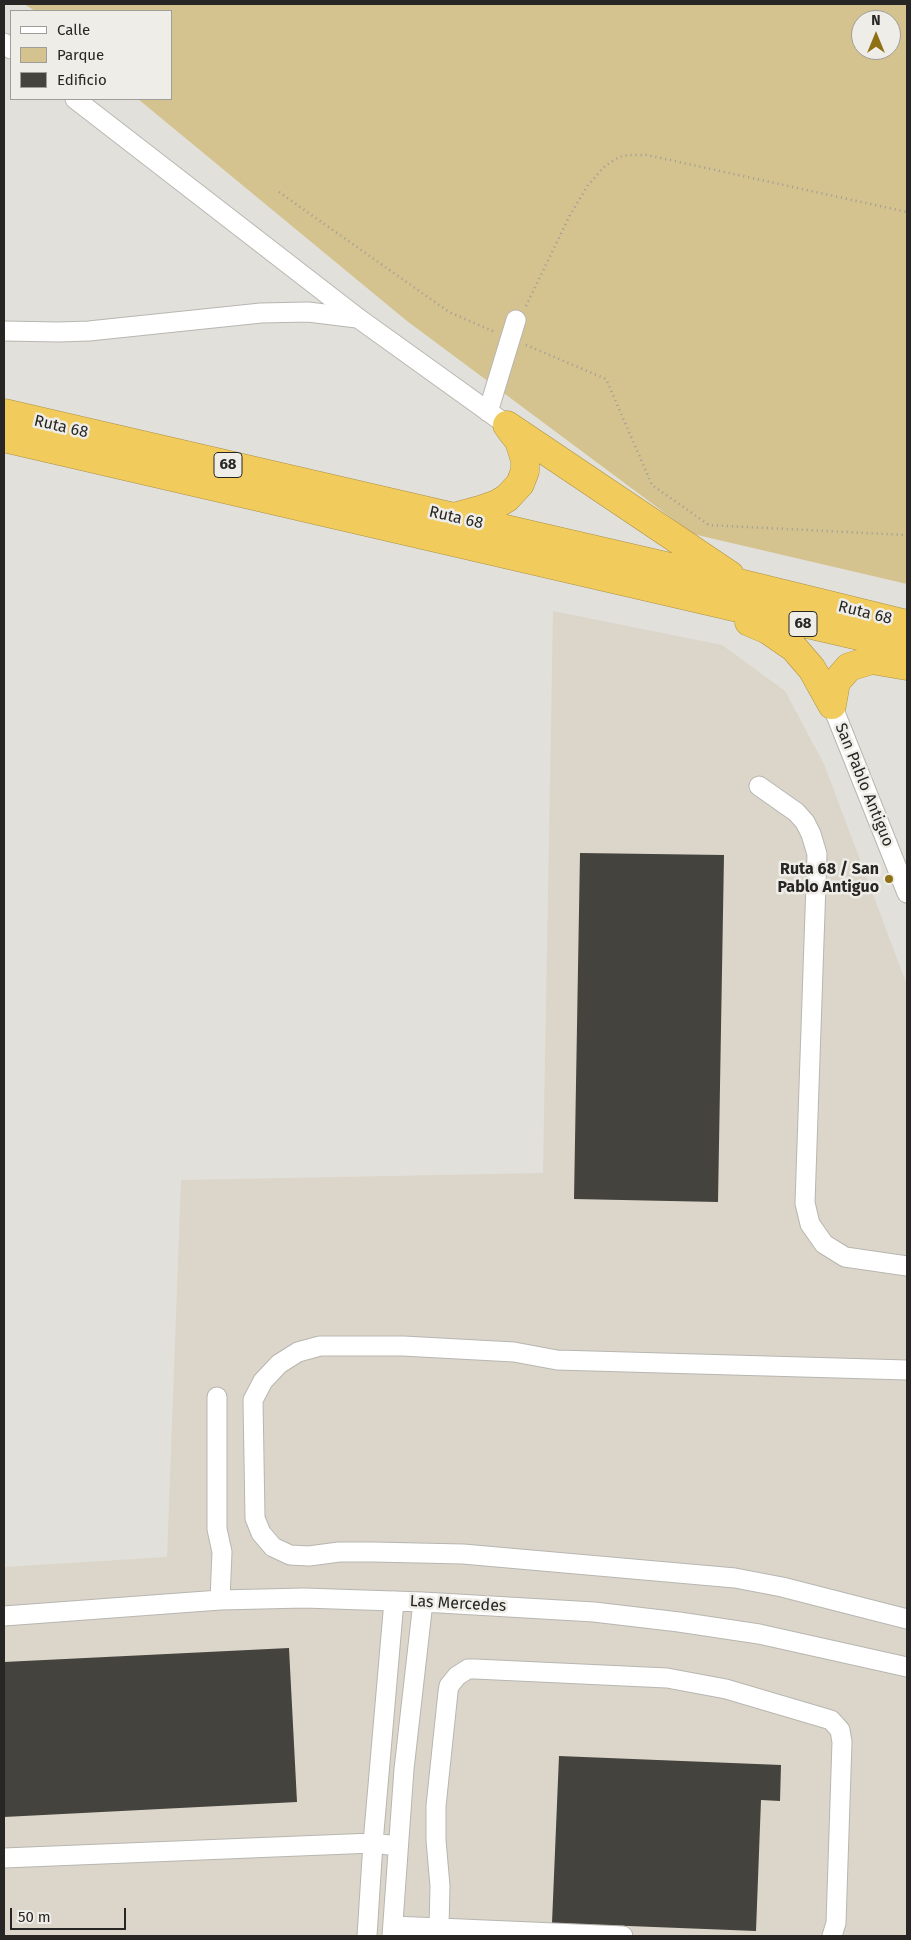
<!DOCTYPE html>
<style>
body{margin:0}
#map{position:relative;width:911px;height:1940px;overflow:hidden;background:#e2e0da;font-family:"Fira Sans",sans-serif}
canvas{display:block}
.frame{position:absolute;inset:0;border:5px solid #272624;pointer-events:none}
.legend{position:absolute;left:10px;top:10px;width:162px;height:90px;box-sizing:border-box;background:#efede7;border:1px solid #9f9d99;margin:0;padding:6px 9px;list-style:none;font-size:15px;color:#272624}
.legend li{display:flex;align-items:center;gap:10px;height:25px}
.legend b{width:25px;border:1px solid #9f9d99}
.north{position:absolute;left:851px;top:10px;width:50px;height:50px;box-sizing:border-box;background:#efede7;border:1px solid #9f9d99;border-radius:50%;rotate:0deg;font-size:14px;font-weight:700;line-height:20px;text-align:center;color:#272624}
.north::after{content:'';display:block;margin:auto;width:18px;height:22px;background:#8d7114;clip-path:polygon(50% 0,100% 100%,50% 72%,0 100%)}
.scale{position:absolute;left:10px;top:1908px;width:116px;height:22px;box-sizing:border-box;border:2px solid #272624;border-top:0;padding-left:6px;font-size:15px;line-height:18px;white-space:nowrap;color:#272624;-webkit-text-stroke:4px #efede7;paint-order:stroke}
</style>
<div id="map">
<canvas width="911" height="1940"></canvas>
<div class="frame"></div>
<ul class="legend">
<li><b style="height:6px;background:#fff"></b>Calle</li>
<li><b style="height:14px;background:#d4c28f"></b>Parque</li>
<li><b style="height:14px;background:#45433e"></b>Edificio</li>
</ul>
<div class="north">N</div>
<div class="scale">50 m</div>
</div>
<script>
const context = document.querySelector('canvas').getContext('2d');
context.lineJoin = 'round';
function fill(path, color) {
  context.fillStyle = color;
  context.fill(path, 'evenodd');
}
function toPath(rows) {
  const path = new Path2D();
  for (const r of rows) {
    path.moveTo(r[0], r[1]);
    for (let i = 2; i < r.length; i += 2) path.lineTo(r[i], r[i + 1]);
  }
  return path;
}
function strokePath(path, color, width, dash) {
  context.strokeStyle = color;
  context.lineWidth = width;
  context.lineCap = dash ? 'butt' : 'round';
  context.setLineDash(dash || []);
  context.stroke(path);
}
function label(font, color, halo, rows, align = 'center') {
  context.font = font + ' "Fira Sans",sans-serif';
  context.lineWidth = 5;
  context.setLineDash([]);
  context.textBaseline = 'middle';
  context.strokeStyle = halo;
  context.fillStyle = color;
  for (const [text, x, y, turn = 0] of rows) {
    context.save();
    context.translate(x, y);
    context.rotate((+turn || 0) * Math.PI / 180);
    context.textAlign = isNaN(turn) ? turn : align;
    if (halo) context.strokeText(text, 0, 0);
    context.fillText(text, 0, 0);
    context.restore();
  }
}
fill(toPath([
 [553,611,722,645,785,691,824,764,907,985,907,1936,4,1936,4,1567,167,1557,181,1180,543,1173]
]), '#dbd6c9');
fill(toPath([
 [24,4,907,4,907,584,693,534,407,321,138,99,171,99,171,11,35,11],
 [861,20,891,20,891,50,861,50]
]), '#d4c28f');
fill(toPath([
 [580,853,724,855,718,1202,574,1199],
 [289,1648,297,1802,4,1817,4,1662],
 [559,1756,781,1765,780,1801,761,1800,756,1931,552,1923]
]), '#45433e');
const minor = toPath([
 [4,43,11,49],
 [75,99,358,318,507,425],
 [4,331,59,332,89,331,261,313,308,312,357,318],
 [488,412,516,320],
 [832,705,907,893],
 [759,786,796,812,805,822,811,834,817,854,805,1203,810,1224,824,1244,845,1257,907,1266],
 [907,1370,557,1360,514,1352,403,1346,320,1346,298,1352,279,1364,263,1381,253,1400,255,1518,261,1533,273,1547,290,1555,309,1556,339,1552,373,1552,463,1554,735,1578,782,1587,907,1619],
 [217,1397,217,1529,222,1552,220,1600],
 [4,1616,220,1600,304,1598,423,1602,594,1612,679,1622,759,1634,907,1667],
 [4,1858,373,1843,397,1846],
 [393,1926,623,1936],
 [439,1927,440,1886,436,1840,436,1806,448,1692,449,1686,457,1676,468,1669,475,1669,667,1678,726,1689,831,1720,840,1730,842,1742,836,1923,832,1936],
 [367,1936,373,1843,394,1601],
 [392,1936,404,1769,423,1602]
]);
const highway = toPath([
 [4,413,743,584,907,624],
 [507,425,730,575],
 [4,438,907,647],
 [454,517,483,509,497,504,507,498,520,484,525,471,525,460,519,441,509,428],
 [749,622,768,630,794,648,812,669,832,705],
 [832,705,836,682,849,667,872,660,907,666]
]);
strokePath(minor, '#b8b6b1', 21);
strokePath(highway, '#aa9148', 29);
strokePath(toPath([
 [279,192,449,312,495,332],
 [526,306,570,215,588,185,605,166,619,157,628,155,647,155,907,212],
 [526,345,606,379,652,485,709,525,907,535]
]), '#9d9c97', 2.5, [1, 4]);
strokePath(minor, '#fff', 19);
strokePath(highway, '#f1cb5b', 28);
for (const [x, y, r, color] of [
 [889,879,5,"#8d7114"]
]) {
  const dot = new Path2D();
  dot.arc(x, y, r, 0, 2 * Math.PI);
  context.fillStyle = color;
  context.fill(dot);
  strokePath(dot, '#efede7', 2);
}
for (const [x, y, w] of [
 [228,465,28],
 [803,624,28]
]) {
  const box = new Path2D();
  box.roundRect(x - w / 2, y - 12.5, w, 25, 4);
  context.fillStyle = '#efede7';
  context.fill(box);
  strokePath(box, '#272624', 1);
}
label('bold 15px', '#272624', null, [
 ["68",228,465],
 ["68",803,624]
]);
label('16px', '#272624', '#efede7', [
 ["Ruta 68",61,427,13],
 ["Ruta 68",456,518,13],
 ["Ruta 68",865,613,14],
 ["San Pablo Antiguo",864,785,68],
 ["Las Mercedes",458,1604,3]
]);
label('bold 16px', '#272624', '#efede7', [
 ["Ruta 68 / San",879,870],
 ["Pablo Antiguo",879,888]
], 'right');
</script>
